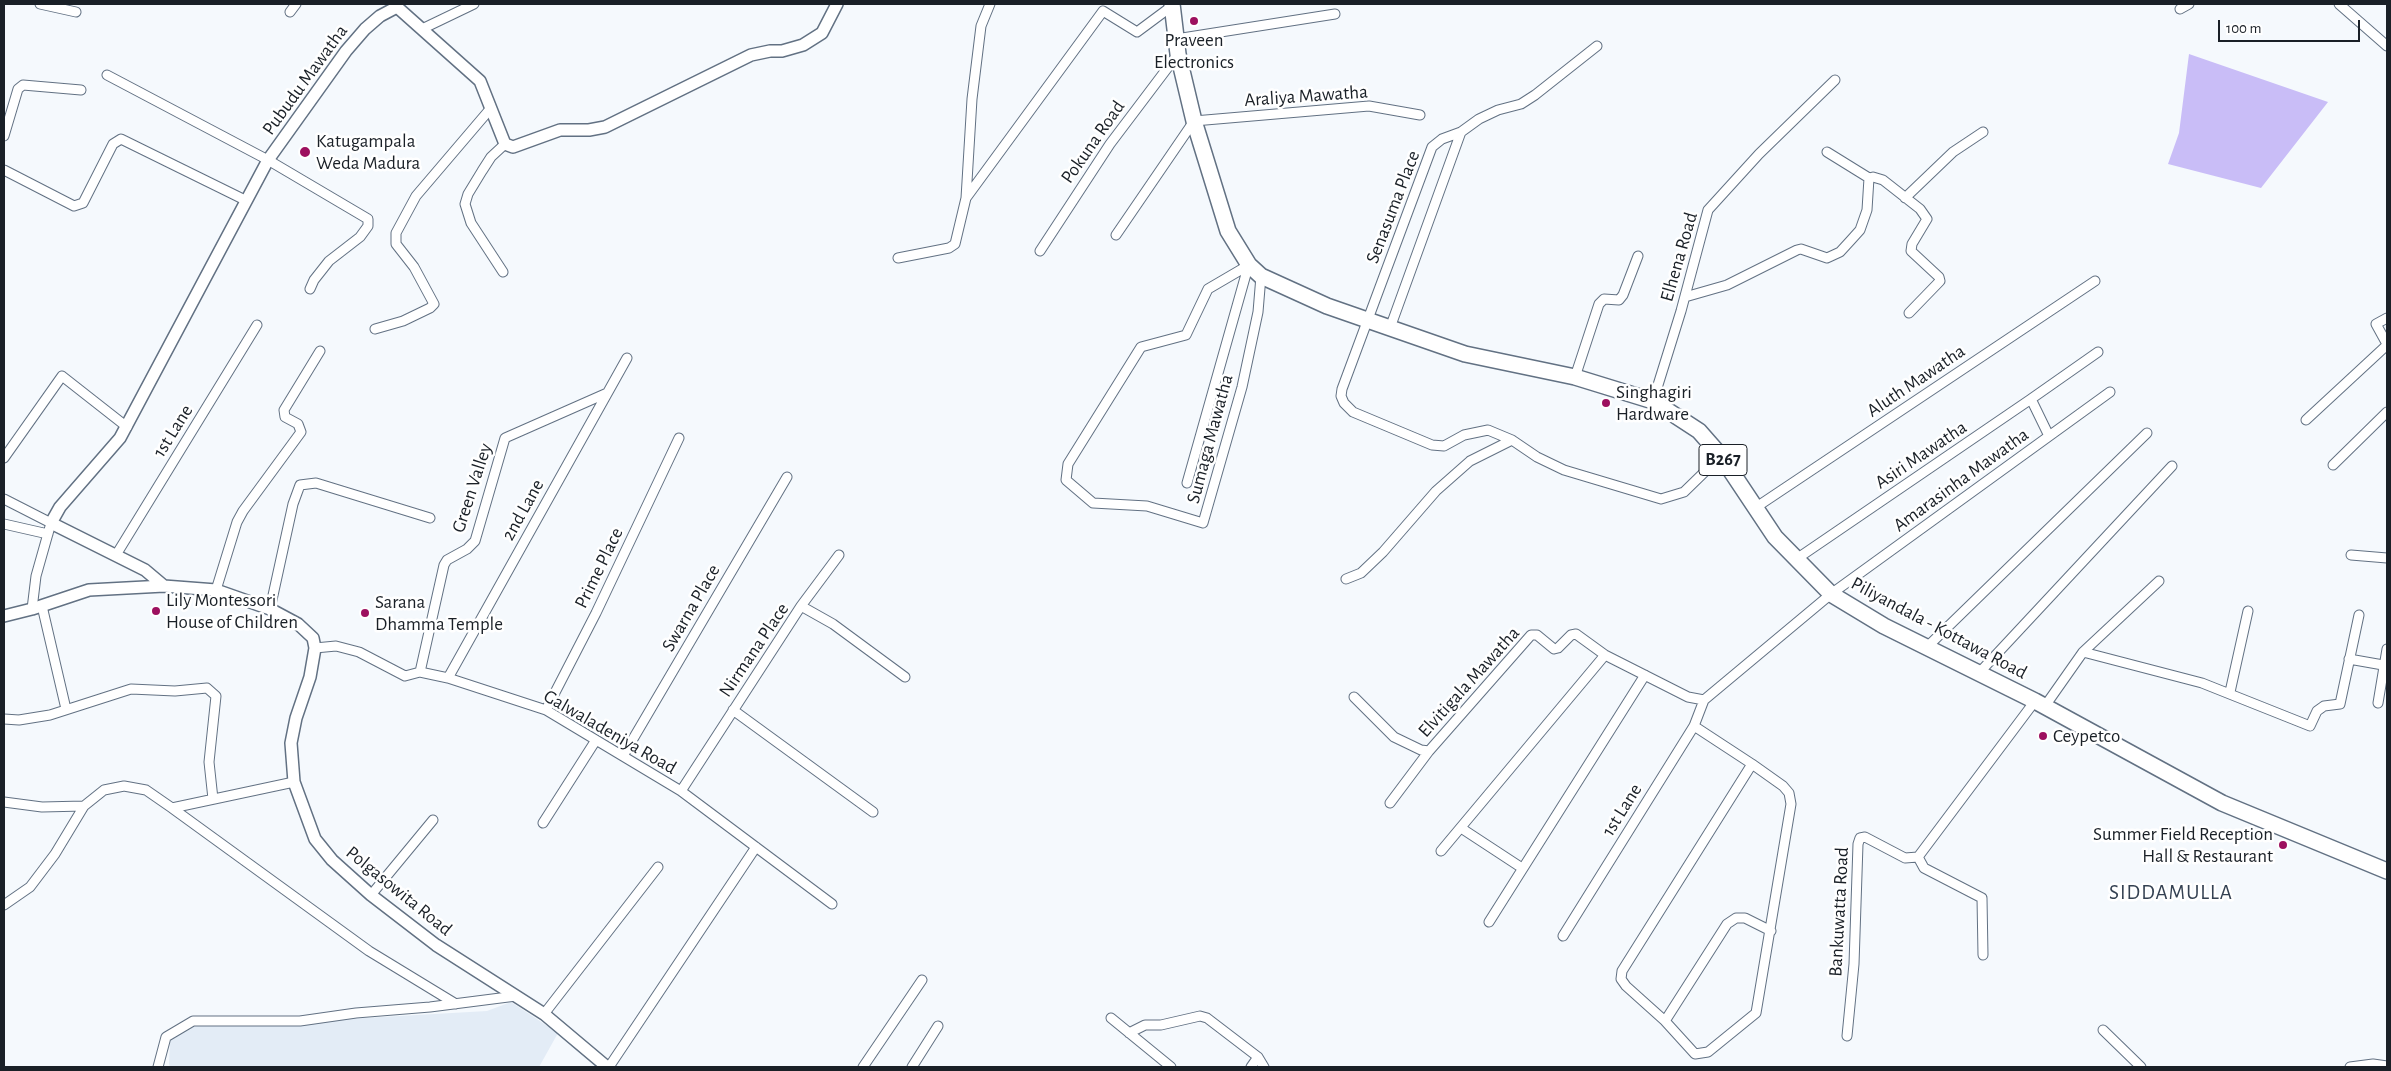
<!DOCTYPE html>
<style>
body{margin:0}
#map{position:relative;width:2391px;height:1071px;overflow:hidden;background:#f5f9fd;font-family:"Alegreya Sans",sans-serif}
canvas{display:block}
.frame{position:absolute;inset:0;border:5px solid #1a2027;pointer-events:none}
.scale{position:absolute;left:2218px;top:20px;width:142px;height:22px;box-sizing:border-box;border:2px solid #1a2027;border-top:0;padding-left:6px;font-size:15px;line-height:18px;white-space:nowrap;color:#1a2027;-webkit-text-stroke:4px #fff;paint-order:stroke}
</style>
<div id="map">
<canvas width="2391" height="1071"></canvas>
<div class="frame"></div>
<div class="scale">100 m</div>
</div>
<script>
const context = document.querySelector('canvas').getContext('2d');
context.lineJoin = 'round';
function fill(path, color) {
  context.fillStyle = color;
  context.fill(path, 'evenodd');
}
function toPath(rows) {
  const path = new Path2D();
  for (const r of rows) {
    path.moveTo(r[0], r[1]);
    for (let i = 2; i < r.length; i += 2) path.lineTo(r[i], r[i + 1]);
  }
  return path;
}
function strokePath(path, color, width, dash) {
  context.strokeStyle = color;
  context.lineWidth = width;
  context.lineCap = dash ? 'butt' : 'round';
  context.setLineDash(dash || []);
  context.stroke(path);
}
function label(font, color, halo, rows, align = 'center') {
  context.font = font + ' "Alegreya Sans",sans-serif';
  context.lineWidth = 5;
  context.setLineDash([]);
  context.textBaseline = 'middle';
  context.strokeStyle = halo;
  context.fillStyle = color;
  for (const [text, x, y, turn = 0] of rows) {
    context.save();
    context.translate(x, y);
    context.rotate((+turn || 0) * Math.PI / 180);
    context.textAlign = isNaN(turn) ? turn : align;
    if (halo) context.strokeText(text, 0, 0);
    context.fillText(text, 0, 0);
    context.restore();
  }
}
fill(toPath([
 [511,1002,558,1033,539,1067,170,1067,169,1064,170,1042,179,1026,189,1022,259,1024,487,1011]
]), '#e3ecf6');
fill(toPath([
 [2189,54,2328,102,2261,188,2168,164,2179,133]
]), '#c9bdf7');
const minor = toPath([
 [40,4,76,12],
 [2339,4,2387,46],
 [2180,9,2189,4],
 [290,12,296,4],
 [422,29,474,4],
 [1176,39,1335,14],
 [1597,46,1535,95,1521,104,1498,110,1479,119,1461,132,1442,139,1432,147,1342,389,1341,396,1344,403,1353,412,1432,445,1444,446,1464,435,1488,430,1512,440,1537,457,1564,470,1661,499,1684,492,1721,456],
 [107,75,268,160,368,219,368,226,360,237,329,261,314,280,310,289],
 [4,136,18,89,23,85,81,90],
 [4,170,74,206,83,203,113,144,121,139,245,200],
 [1869,178,1873,177,1883,180,1920,209,1927,219,1912,244,1911,251,1939,277,1940,281,1909,313],
 [966,198,1103,11,1137,32,1172,6],
 [1905,198,1953,152,1983,132],
 [1116,235,1194,121,1369,106,1420,115],
 [1040,251,1110,144,1178,54],
 [898,258,949,248,955,244,966,198,972,99,981,26,990,4],
 [1249,265,1208,289,1186,335,1141,347,1068,464,1066,480,1093,503,1147,506,1203,523,1242,387,1258,312,1261,276],
 [503,272,471,223,465,204,468,194,482,171,491,157,505,144],
 [1685,297,1727,285,1797,250,1801,249,1827,258,1840,252,1851,240,1860,230,1867,210,1869,178,1827,152],
 [2387,318,2376,324,2387,344],
 [1390,328,1461,132],
 [375,329,403,321,430,308,434,304,414,267,396,244,396,233,416,196,491,108],
 [1575,377,1599,304,1604,299,1619,300,1623,295,1638,256],
 [2031,399,2098,352],
 [1653,401,1681,311,1708,210,1759,154,1835,80],
 [2306,420,2387,345],
 [4,458,62,376,127,427],
 [2333,465,2387,412],
 [1187,483,1248,267],
 [4,499,51,523,36,576,32,609],
 [1755,508,2095,281],
 [4,524,48,534],
 [116,555,257,325],
 [2351,555,2387,558],
 [1795,560,2031,399,2049,436],
 [1346,579,1361,573,1383,552,1436,491,1470,461,1512,440],
 [216,590,237,522,243,511,301,432,298,424,285,417,284,410,320,351],
 [42,606,66,709],
 [801,606,839,555],
 [270,609,293,504,300,485,316,483,430,518],
 [315,648,336,646,359,652,405,676,420,672,448,678,546,710,681,791,832,904],
 [1926,648,2147,433],
 [2083,652,2202,683,2310,726,2317,711,2324,706,2340,704,2359,615],
 [2349,659,2383,665],
 [420,672,444,565,447,560,467,549,475,541,505,438,607,393],
 [1979,673,2172,466],
 [448,678,627,358],
 [2230,692,2248,611],
 [1354,697,1394,737,1421,750,1429,751],
 [2378,703,2387,649],
 [2045,706,2083,652,2159,581],
 [546,710,596,613,679,438],
 [733,710,873,812],
 [4,719,19,720,50,715,131,689,175,691,207,688,216,696,209,762,213,799],
 [1694,726,1752,764,1783,786,1789,793,1791,804,1756,1013,1708,1052,1695,1054,1665,1021,1626,986,1621,979,1622,971,1752,764],
 [623,756,787,477],
 [294,782,172,808,369,951,456,1004],
 [681,791,801,606,833,624,905,677],
 [4,802,42,807,84,806],
 [1390,803,1429,751,1531,635,1537,635,1554,649,1558,648,1571,635,1576,634,1605,655,1688,697,1704,700,1831,594,2110,392],
 [543,823,596,740],
 [1461,828,1522,868],
 [1441,851,1605,655],
 [1918,857,1924,868,1982,898,1983,955],
 [371,895,433,820],
 [4,905,30,887,55,854,84,806,104,790,124,786,146,790,172,808],
 [1489,922,1645,675],
 [1563,936,1694,726,1704,700],
 [544,1014,658,867],
 [1111,1018,1171,1067],
 [1665,1021,1727,924,1736,918,1745,918,1771,931],
 [2103,1030,2141,1067],
 [1129,1033,1145,1025,1161,1025,1200,1016,1207,1018,1258,1057,1264,1067],
 [1847,1036,1854,964,1858,844,1860,838,1865,837,1905,858,1918,857,2035,701],
 [158,1067,166,1037,193,1021,300,1021,356,1013,430,1007,516,996],
 [609,1067,756,847],
 [863,1067,922,980],
 [912,1067,938,1026],
 [1251,1067,1258,1057],
 [2350,1067,2373,1064,2387,1066]
]);
const tertiary = toPath([
 [164,586,145,570,51,523,60,507,120,438,268,160,346,51,365,29,380,16,397,7,480,81,503,139,505,144,513,147,560,130,589,130,605,127,751,55,770,51,782,51,803,45,822,33,837,4],
 [4,616,32,609,89,590,164,586,216,590,270,609,298,624,313,638,315,648,310,677,296,718,291,743,294,782,315,839,332,860,371,895,436,945,544,1014,607,1067]
]);
const primary = toPath([
 [1172,4,1178,54,1194,121,1228,231,1249,265,1261,276,1327,306,1465,354,1575,377,1653,401,1699,431,1721,456,1775,537,1831,594,1884,626,2035,701,2222,803,2387,871]
]);
strokePath(minor, '#627183', 11);
strokePath(tertiary, '#627183', 14);
strokePath(primary, '#627183', 18);
strokePath(minor, '#fff', 9);
strokePath(tertiary, '#fff', 11);
strokePath(primary, '#fff', 15);
for (const [x, y, r, color] of [
 [1194,21,5,"#9d105f"],
 [305,152,6,"#9d105f"],
 [1606,403,5,"#9d105f"],
 [156,611,5,"#9d105f"],
 [365,613,5,"#9d105f"],
 [2043,736,5,"#9d105f"],
 [2283,845,5,"#9d105f"]
]) {
  const dot = new Path2D();
  dot.arc(x, y, r, 0, 2 * Math.PI);
  context.fillStyle = color;
  context.fill(dot);
  strokePath(dot, '#fff', 2);
}
for (const [x, y, w] of [
 [1723,460,48]
]) {
  const box = new Path2D();
  box.roundRect(x - w / 2, y - 15.5, w, 31, 4);
  context.fillStyle = '#fff';
  context.fill(box);
  strokePath(box, '#1a2027', 1);
}
label('bold 18px', '#1a2027', null, [
 ["B267",1723,460]
]);
label('19px', '#1a2027', '#fff', [
 ["Praveen",1194,40,"center"],
 ["Electronics",1194,62,"center"],
 ["Katugampala",316,141],
 ["Weda Madura",316,163],
 ["Singhagiri",1616,392],
 ["Hardware",1616,414],
 ["Lily Montessori",166,600],
 ["House of Children",166,622],
 ["Sarana",375,602],
 ["Dhamma Temple",375,624],
 ["Ceypetco",2053,736],
 ["Summer Field Reception",2273,834,"right"],
 ["Hall & Restaurant",2273,856,"right"]
], 'left');
label('19px', '#1a2027', '#fff', [
 ["Pubudu Mawatha",305,80,-54],
 ["Araliya Mawatha",1306,96,-4],
 ["Pokuna Road",1093,142,-55],
 ["Senasuma Place",1393,207,-69],
 ["Elhena Road",1679,257,-74],
 ["Aluth Mawatha",1916,381,-34],
 ["1st Lane",173,431,-58],
 ["Sumaga Mawatha",1210,439,-75],
 ["Asiri Mawatha",1921,455,-34],
 ["Amarasinha Mawatha",1961,480,-36],
 ["Green Valley",472,488,-72],
 ["2nd Lane",523,510,-61],
 ["Prime Place",599,568,-64],
 ["Swarna Place",691,608,-60],
 ["Piliyandala - Kottawa Road",1939,628,28],
 ["Nirmana Place",754,650,-56],
 ["Elvitigala Mawatha",1469,682,-48],
 ["Galwaladeniya Road",610,732,30],
 ["1st Lane",1622,810,-58],
 ["Polgasowita Road",399,891,39],
 ["Bankuwatta Road",1839,912,-87]
]);
context.letterSpacing = '1px';
label('21px', '#344152', '#fff', [
 ["SIDDAMULLA",2171,893]
]);
context.letterSpacing = '0px';
</script>
